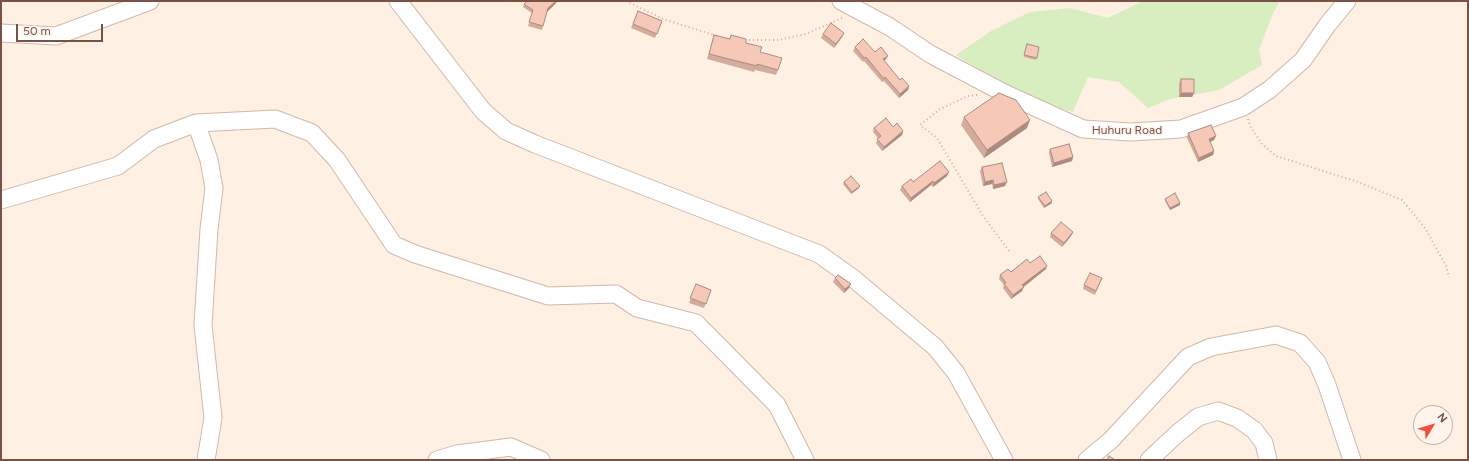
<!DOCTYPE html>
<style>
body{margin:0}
#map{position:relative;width:1469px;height:461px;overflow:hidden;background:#fef0e2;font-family:Figtree,sans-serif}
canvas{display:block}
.frame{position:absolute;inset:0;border:2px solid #785246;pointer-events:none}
.north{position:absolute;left:1413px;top:405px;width:40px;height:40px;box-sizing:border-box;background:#fff4eb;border:1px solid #c9b3a9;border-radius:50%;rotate:52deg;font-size:11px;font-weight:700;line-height:16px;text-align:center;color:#785246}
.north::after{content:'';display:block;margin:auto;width:14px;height:18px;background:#f34e3d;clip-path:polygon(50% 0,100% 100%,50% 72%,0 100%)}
.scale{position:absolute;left:16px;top:24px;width:87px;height:18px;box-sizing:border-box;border:2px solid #785246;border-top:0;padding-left:5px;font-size:12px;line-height:14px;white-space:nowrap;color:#785246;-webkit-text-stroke:3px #fff4eb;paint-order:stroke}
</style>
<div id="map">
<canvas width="1469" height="461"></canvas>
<div class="frame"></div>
<div class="north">N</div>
<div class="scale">50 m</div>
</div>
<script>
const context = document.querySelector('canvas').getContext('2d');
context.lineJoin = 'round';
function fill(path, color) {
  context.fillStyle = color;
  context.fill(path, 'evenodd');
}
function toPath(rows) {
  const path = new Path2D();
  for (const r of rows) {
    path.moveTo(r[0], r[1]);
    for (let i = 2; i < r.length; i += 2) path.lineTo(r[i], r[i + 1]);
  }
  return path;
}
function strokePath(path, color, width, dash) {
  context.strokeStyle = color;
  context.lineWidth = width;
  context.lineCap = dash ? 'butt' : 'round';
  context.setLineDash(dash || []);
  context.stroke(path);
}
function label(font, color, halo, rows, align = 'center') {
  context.font = font + ' Figtree,sans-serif';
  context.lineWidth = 3;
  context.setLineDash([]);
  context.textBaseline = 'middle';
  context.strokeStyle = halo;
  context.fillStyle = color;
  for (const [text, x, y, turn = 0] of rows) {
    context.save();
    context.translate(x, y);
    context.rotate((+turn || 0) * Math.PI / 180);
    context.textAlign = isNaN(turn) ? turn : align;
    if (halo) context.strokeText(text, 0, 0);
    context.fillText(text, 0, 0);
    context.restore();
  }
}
fill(toPath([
 [1143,1,1280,1,1273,13,1259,50,1262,65,1219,90,1170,99,1148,108,1119,82,1088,77,1073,112,1032,101,956,55,991,31,1030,12,1070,8,1108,18]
]), '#d8edc0');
const minor = toPath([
 [398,1,483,111,506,131,535,144,819,254,854,279,935,347,956,373,1004,460],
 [841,1,890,27,930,54,1006,94,1083,129,1131,132,1181,129,1243,107,1269,90,1303,60,1328,24,1347,1],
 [1,33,56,36,150,1],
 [196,123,209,160,214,188,209,229,203,325,213,418,206,460],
 [1,200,118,166,154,139,196,123,275,119,312,133,337,160,394,245,415,254,548,296,616,294,637,308,696,323,777,405,805,460],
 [437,460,457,454,511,447,541,460],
 [1087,460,1111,440,1188,357,1211,347,1276,335,1300,343,1317,362,1327,385,1352,460],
 [1149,460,1178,433,1198,417,1218,411,1237,418,1254,430,1264,443,1268,460]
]);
strokePath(minor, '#d2b8aa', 19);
strokePath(toPath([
 [626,1,663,19,717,36],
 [745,40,778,40,806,34,842,18],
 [977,95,968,96,940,109,920,125,937,138,983,216,1009,251],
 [1248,119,1251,128,1262,144,1276,156,1358,182,1402,200,1425,228,1446,266,1449,277]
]), '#dbab9b', 2, [1, 3]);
strokePath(minor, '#fff', 17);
fill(toPath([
 [527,1,557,1,556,3,547,12,542,30,528,26,532,13,523,7,524,4],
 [638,11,662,21,655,38,631,28],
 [844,33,842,37,834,48,821,38,823,34],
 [714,35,730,39,731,35,746,43,760,52,778,70,776,75,755,70,754,72,707,59],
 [1027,44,1037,58,1036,60,1024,57],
 [855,47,888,56,886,59,884,61,900,80,909,86,908,90,899,98,884,81,882,82,864,61,863,62,853,51],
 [1181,79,1194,93,1192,97,1179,97,1179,83],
 [964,117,1027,128,984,158,961,125],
 [893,127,903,131,902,135,882,151,876,143,878,138,873,132,874,128],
 [1188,133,1216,136,1214,140,1210,142,1214,151,1213,155,1198,162,1187,138],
 [1050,149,1073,157,1072,161,1052,167,1049,153],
 [982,167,1005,186,993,189,992,184,983,186,980,171],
 [947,176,933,187,931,185,910,202,900,190,902,186,913,182],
 [844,182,859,188,851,194,843,184],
 [1038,197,1052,203,1044,208,1038,199],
 [1165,199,1180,205,1170,210,1165,201],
 [1073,232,1071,236,1062,247,1050,237,1051,233],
 [1030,263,1046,269,1023,287,1022,291,1011,299,1003,288,1004,285,999,279,1000,275,1011,272],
 [835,278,849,288,844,293,833,282],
 [1102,278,1095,295,1083,289,1084,285],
 [696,284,711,290,704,308,689,303]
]), '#d4ac9e');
fill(toPath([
 [556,1,557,1,556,3,547,12,548,8],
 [844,33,842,37,834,48,836,44],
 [888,56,886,59,881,63,883,59],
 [909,86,908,90,899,98,900,94],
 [1181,93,1194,93,1192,97,1179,97],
 [1030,120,1027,128,984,158,987,150],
 [903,131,902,135,882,151,884,147],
 [1216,136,1214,140,1208,143,1209,139],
 [1214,151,1213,155,1198,162,1199,158],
 [1073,157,1072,161,1052,167,1054,163],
 [949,172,947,176,933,187,934,183],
 [993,180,992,184,983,186,985,182],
 [933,181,931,185,910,202,911,198],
 [1007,182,1005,186,993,189,994,185],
 [860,186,859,188,851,194,852,192],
 [1052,201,1052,203,1044,208,1045,206],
 [1180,203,1180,205,1170,210,1170,208],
 [1073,232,1071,236,1062,247,1064,243],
 [1047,266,1046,269,1021,289,1022,285],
 [851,284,849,288,844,293,845,289],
 [1024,287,1022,291,1011,299,1013,295]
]), '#ac8c81');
const building = toPath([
 [527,1,556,1,548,8,543,26,529,22,533,10,524,4,527,1],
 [638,11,662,21,657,34,633,24,638,11],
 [831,23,844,33,836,44,823,34,831,23],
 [714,35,730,39,731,35,746,39,746,43,762,47,760,52,782,58,778,70,757,64,757,66,709,54,714,35],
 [863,39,875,52,881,47,888,56,883,59,900,80,902,78,909,86,900,94,885,77,884,79,866,57,864,58,855,47,863,39],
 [1027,44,1039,47,1037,58,1024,55,1027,44],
 [1181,79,1194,79,1194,93,1181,93,1181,79],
 [999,93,1016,100,1030,120,987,150,964,117,999,93],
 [886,118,893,127,897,123,903,131,884,147,877,139,881,136,874,128,886,118],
 [1211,125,1216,136,1209,139,1214,151,1199,158,1188,133,1211,125],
 [1069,144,1073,157,1054,163,1050,149,1069,144],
 [940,161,949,172,934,183,933,181,911,198,902,186,911,179,913,182,940,161],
 [1002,163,1007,182,994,185,993,180,985,182,982,167,1002,163],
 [851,176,860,186,852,192,844,182,851,176],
 [1046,192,1052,201,1045,206,1038,197,1046,192],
 [1175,193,1180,203,1170,208,1165,199,1175,193],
 [1061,222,1073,232,1064,243,1051,233,1061,222],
 [1040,256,1047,266,1022,285,1024,287,1013,295,1004,284,1006,283,1000,275,1008,269,1011,272,1027,259,1030,263,1040,256],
 [1090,273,1102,278,1096,291,1084,285,1090,273],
 [838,275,851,284,845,289,835,278,838,275],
 [696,284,711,290,706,304,690,298,696,284],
 [1109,456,1115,460,1107,460,1109,456]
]);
fill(building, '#f6c8b8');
strokePath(building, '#ac8c81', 1);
label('12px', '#785246', '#fff4eb', [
 ["Huhuru Road",1127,130]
]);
</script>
